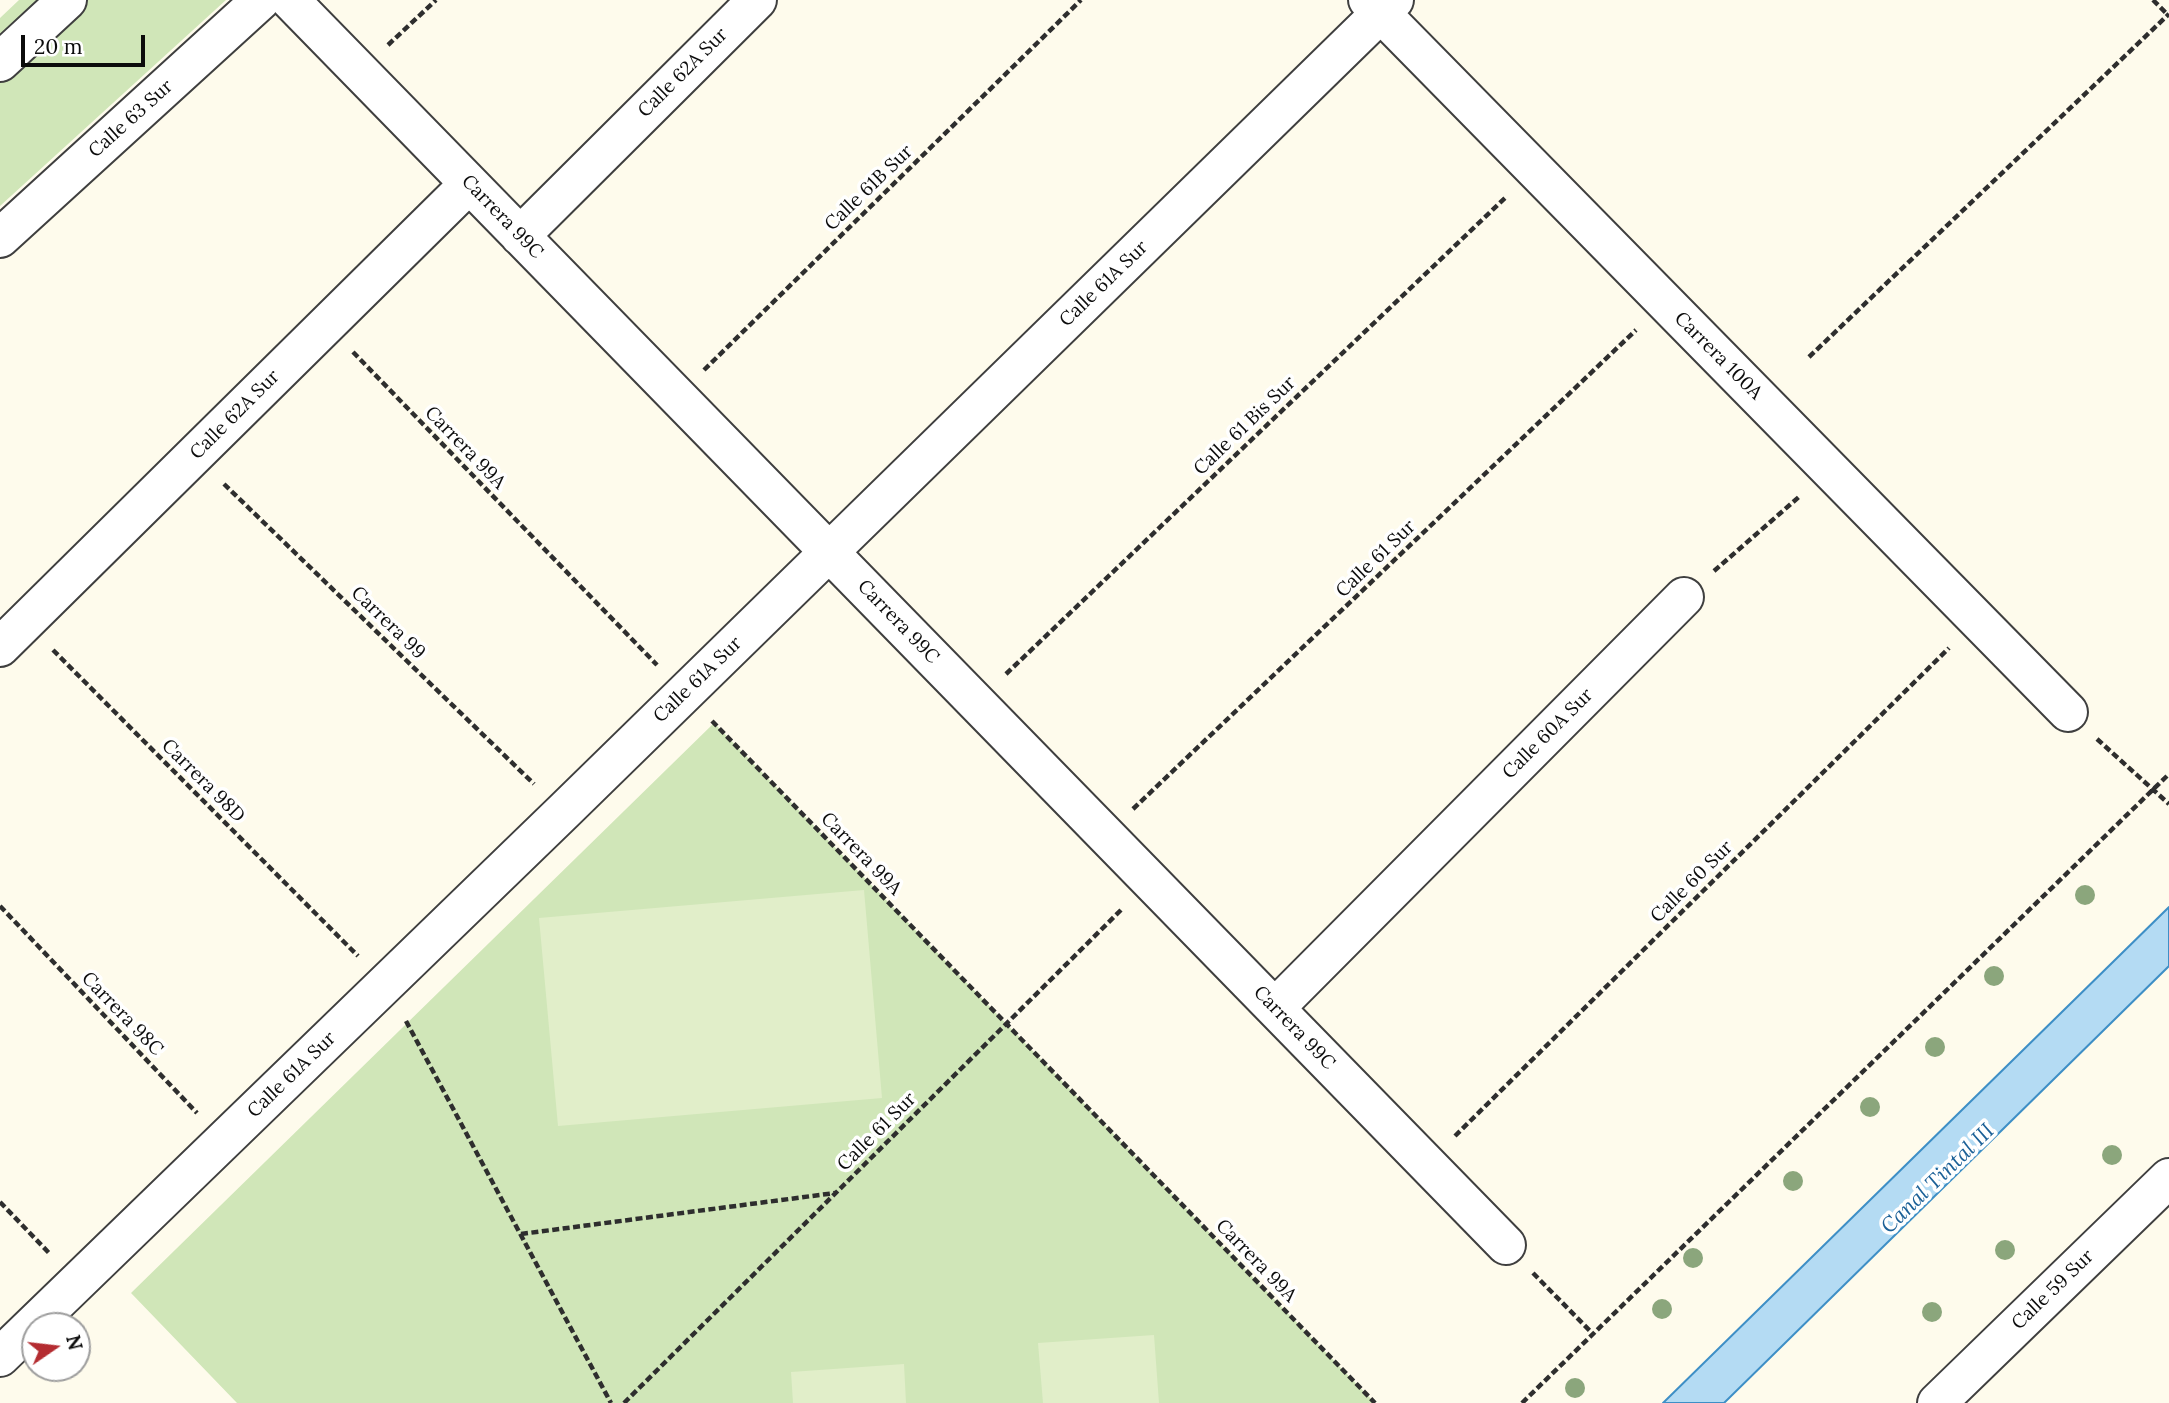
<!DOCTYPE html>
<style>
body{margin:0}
#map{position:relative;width:2169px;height:1403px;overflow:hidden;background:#fefbec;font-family:Lora,serif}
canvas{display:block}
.north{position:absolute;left:21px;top:1312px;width:70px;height:70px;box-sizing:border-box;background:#fff;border:2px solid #9e9e9e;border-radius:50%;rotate:76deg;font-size:19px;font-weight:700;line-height:28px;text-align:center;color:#0c0c0c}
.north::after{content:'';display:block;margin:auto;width:24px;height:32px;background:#b42c31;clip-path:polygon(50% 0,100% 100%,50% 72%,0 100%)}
.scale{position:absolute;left:21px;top:35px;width:124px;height:32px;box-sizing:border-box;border:4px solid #0c0c0c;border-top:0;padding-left:9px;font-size:21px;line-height:24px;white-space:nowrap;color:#0c0c0c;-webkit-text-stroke:5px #fff;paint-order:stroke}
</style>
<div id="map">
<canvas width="2169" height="1403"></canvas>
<div class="north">N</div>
<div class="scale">20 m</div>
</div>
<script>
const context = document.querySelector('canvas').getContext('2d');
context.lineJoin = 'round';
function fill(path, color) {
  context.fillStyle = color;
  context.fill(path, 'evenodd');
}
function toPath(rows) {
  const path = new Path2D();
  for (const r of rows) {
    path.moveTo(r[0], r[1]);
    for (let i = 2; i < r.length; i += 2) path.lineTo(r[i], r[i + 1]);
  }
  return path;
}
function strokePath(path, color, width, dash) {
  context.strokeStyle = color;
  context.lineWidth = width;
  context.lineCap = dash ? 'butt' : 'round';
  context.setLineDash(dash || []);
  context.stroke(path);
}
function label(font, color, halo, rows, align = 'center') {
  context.font = font + ' Lora,serif';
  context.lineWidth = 7;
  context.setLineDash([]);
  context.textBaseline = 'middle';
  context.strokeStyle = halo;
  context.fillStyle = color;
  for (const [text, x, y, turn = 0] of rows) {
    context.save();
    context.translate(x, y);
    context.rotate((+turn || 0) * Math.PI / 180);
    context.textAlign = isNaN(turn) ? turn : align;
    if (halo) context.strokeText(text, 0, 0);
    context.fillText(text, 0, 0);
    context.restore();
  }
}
fill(toPath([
 [19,0,226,0,0,206,0,18],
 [714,723,1375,1403,237,1403,131,1293]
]), '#d0e6b8');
fill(toPath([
 [864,890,882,1098,558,1126,539,918],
 [1154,1335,1159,1403,1043,1403,1038,1343],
 [904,1364,906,1403,793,1403,791,1372]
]), '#e1eec9');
const water = toPath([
 [2169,907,2169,966,1724,1403,1663,1403,2169,907]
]);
fill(water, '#b4dbf3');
strokePath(water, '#3e8fc6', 2);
const minor = toPath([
 [290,0,1506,1245],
 [1368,0,2068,712],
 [0,62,67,0],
 [520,236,757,0],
 [0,238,261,0],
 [0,647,469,184],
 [1275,1008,1684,597],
 [0,1357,563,812,1394,0],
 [1937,1403,2169,1178]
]);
strokePath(minor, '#3f3f3f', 42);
strokePath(toPath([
 [2153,0,2169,16],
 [388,45,436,0],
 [353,352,657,665],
 [1809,357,2169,14],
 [704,370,1081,0],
 [224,484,534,784],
 [1714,571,1800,496],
 [53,650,358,956],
 [1006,674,1506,197],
 [712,721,1375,1403],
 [2097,739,2169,804],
 [1133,809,1636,330],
 [0,906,197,1113],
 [406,1021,611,1403],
 [1455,1136,1949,648],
 [0,1202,50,1254],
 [521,1234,835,1193],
 [1533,1273,1593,1334],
 [624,1403,1123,908],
 [1522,1403,2169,774]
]), '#2e2e2e', 4.5, [7, 3.5]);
strokePath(minor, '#fff', 38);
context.fillStyle = '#8ba67c';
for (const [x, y] of [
 [2085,895],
 [1994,976],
 [1935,1047],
 [1870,1107],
 [2112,1155],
 [1793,1181],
 [2005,1250],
 [1693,1258],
 [1662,1309],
 [1932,1312],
 [1575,1388]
]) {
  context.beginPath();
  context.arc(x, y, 10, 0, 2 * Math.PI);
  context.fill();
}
label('19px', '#0c0c0c', '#fff', [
 ["Calle 62A Sur",683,73,-45],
 ["Calle 63 Sur",131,119,-42],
 ["Calle 61B Sur",869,188,-44],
 ["Carrera 99C",502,217,46],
 ["Calle 61A Sur",1104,284,-44],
 ["Carrera 100A",1718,356,45],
 ["Calle 62A Sur",235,415,-45],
 ["Calle 61 Bis Sur",1245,426,-44],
 ["Carrera 99A",465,448,46],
 ["Calle 61 Sur",1376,559,-44],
 ["Carrera 99C",898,622,46],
 ["Carrera 99",388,623,44],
 ["Calle 61A Sur",698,680,-44],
 ["Calle 60A Sur",1548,734,-45],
 ["Carrera 98D",203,781,45],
 ["Carrera 99A",861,854,46],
 ["Calle 60 Sur",1692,882,-45],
 ["Carrera 98C",122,1014,46],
 ["Carrera 99C",1294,1028,46],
 ["Calle 61A Sur",292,1075,-44],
 ["Calle 61 Sur",877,1132,-45],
 ["Carrera 99A",1256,1261,46],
 ["Calle 59 Sur",2053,1290,-44]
]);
label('italic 21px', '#1c6197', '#fff', [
 ["Canal Tintal III",1938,1179,-44]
]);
</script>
